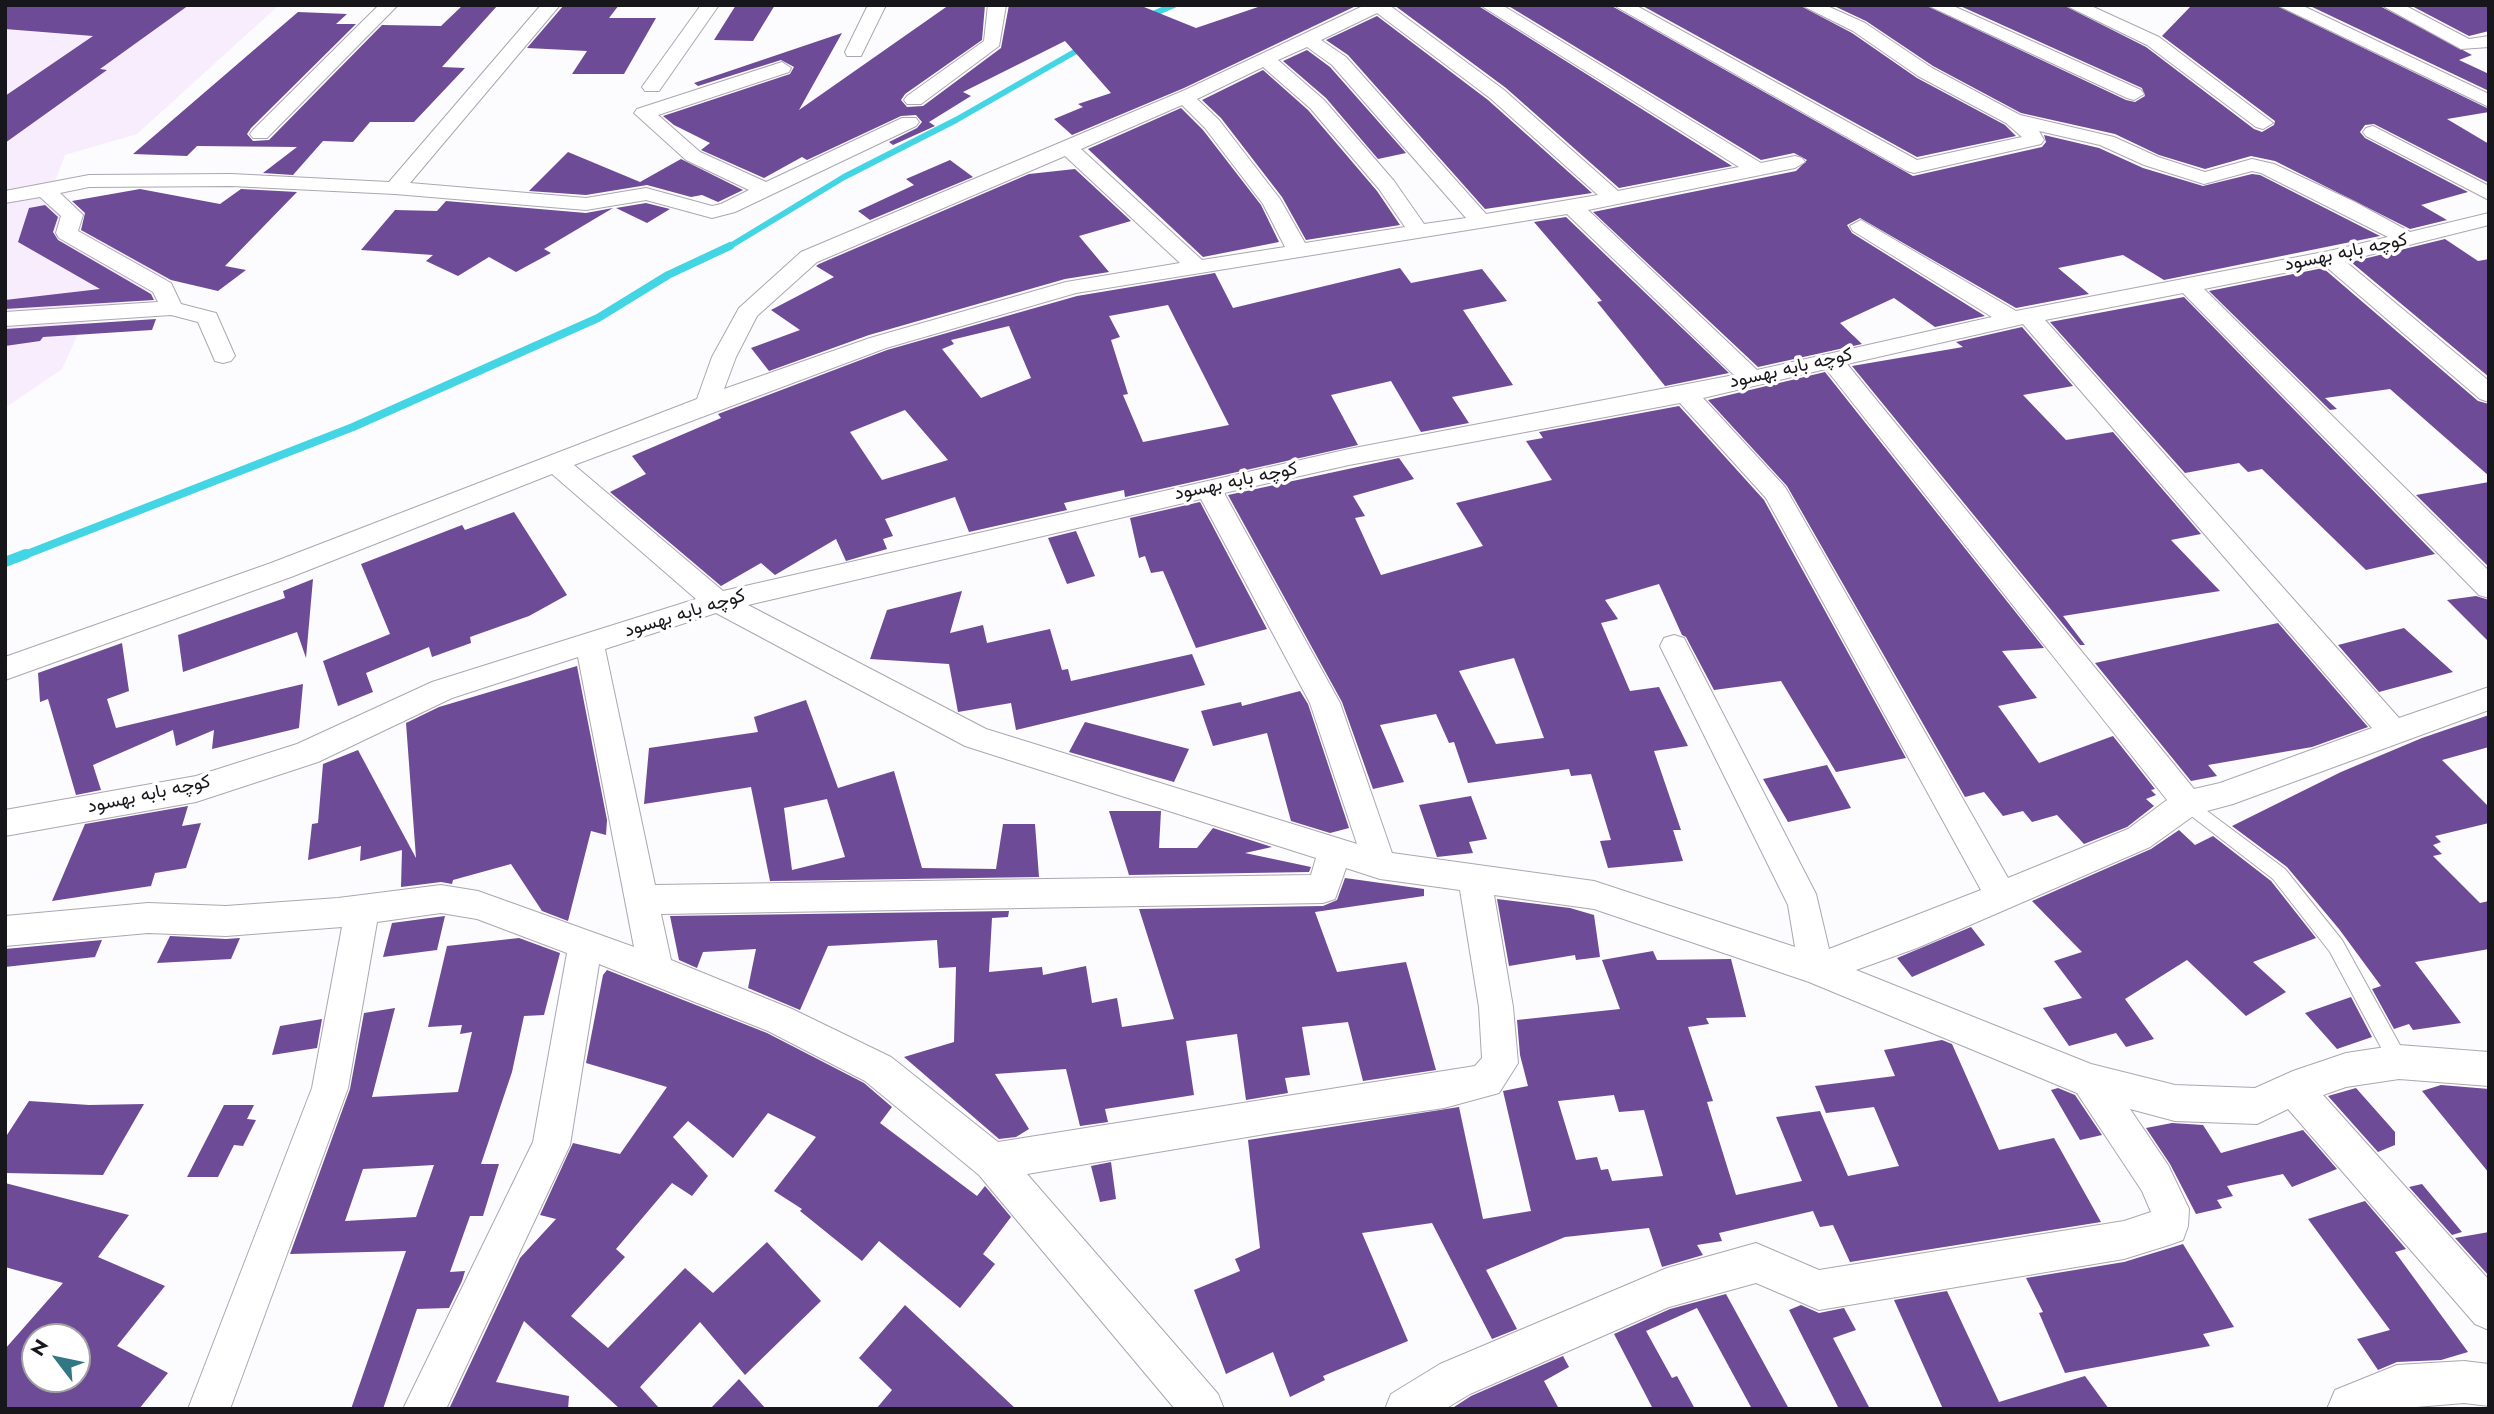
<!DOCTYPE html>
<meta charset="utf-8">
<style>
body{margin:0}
#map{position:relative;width:2494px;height:1414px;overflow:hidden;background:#fcfbfd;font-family:Jost,sans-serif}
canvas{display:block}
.frame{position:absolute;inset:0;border:7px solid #17161a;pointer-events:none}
.north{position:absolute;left:21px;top:1323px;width:70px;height:70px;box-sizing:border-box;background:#fff;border:2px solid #a2a2a3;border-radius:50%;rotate:302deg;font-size:19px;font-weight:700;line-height:28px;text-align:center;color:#17161a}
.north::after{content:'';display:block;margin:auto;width:24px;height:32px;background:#317884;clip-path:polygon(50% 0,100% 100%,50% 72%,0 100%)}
</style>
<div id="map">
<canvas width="2494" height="1414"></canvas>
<div class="frame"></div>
<div class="north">N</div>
</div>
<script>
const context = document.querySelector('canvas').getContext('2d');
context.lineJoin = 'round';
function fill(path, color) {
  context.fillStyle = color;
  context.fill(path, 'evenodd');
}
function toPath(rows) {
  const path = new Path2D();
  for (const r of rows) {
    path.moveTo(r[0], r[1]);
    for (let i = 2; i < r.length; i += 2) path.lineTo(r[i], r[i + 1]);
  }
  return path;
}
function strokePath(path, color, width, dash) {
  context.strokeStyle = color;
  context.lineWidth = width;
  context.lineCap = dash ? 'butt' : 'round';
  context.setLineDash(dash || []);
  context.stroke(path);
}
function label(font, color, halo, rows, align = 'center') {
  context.font = font + ' Jost,Vazirmatn,sans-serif';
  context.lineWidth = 7;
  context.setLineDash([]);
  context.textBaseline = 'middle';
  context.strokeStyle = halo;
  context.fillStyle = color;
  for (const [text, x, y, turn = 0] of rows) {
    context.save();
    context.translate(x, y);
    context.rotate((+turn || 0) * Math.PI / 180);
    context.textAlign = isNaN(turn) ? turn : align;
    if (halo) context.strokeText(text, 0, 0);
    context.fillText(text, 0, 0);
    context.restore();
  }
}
fill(toPath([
 [5,5,279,5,137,134,65,155,52,189,83,212,74,227,168,278,133,301,99,306,82,325,62,369,5,408]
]), '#f8edfd');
strokePath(toPath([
 [1146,17,1174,5],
 [727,248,844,177,956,120,1085,46]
]), '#43d5e4', 6);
strokePath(toPath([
 [22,556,353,427,598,318,668,275,730,246]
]), '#43d5e4', 8);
strokePath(toPath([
 [5,562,26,554]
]), '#43d5e4', 10);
fill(toPath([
 [5,5,189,5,100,69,107,70,5,143,5,96,93,36,5,29],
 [463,5,498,5,442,67,465,68,414,122,370,122,353,142,323,141,293,175,263,173,297,147,197,146,187,156,133,154,298,12,347,14,336,24,356,24,251,128,247,134,253,141,269,140,382,25,441,26],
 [564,5,619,5,609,18,656,18,624,74,572,74,587,51,527,48],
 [736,5,775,5,753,41,714,40],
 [949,5,985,5,982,40,905,94,901,100,907,107,923,106,1001,48,1009,5,1139,5,1196,28,1264,5,1358,5,1184,88,1072,135,1054,119,1083,107,1078,104,1111,93,1065,41,963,92,971,96,929,122,935,126,893,145,889,142,917,128,922,122,916,115,901,116,807,160,802,157,764,178,701,150,710,143,674,125,663,116,790,74,794,67,781,60,698,86,694,83,842,33,799,110],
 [1394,5,1477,5,1732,166,1619,188,1506,88],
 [1507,5,1610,5,1913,176,2042,147,2046,142,2044,135,2099,148,2143,168,2203,186,2252,174,2260,175,2380,236,2164,280,2123,255,2058,268,2089,294,2016,308,1860,218,1847,225,1852,233,1985,316,1935,327,1894,298,1840,323,1862,344,1758,367,1593,212,1796,171,1807,160,1794,153,1761,160],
 [1641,5,1799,5,1852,33,1917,78,2005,125,2016,136,1917,157],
 [1832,5,1925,5,2126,100,2135,102,2145,96,2142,88,1958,5,2063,5,2146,47,2254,129,2262,132,2274,125,2275,121,2162,36,2192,5,2275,5,2489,109,2489,112,2447,119,2489,144,2489,183,2374,124,2365,125,2360,132,2365,138,2468,192,2421,205,2447,220,2410,229,2275,161,2251,156,2205,169,2159,155,2115,134,2021,113,1933,66,1866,21],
 [2308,5,2378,5,2472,55,2459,60,2489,74,2489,91],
 [2410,5,2489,5,2489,31,2469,36],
 [1377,16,1488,100,1592,193,1485,209,1348,55,1326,40],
 [1307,50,1330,67,1406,153,1378,159,1326,98,1283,61],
 [1263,70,1308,110,1377,191,1400,225,1306,240,1282,197,1221,118,1202,100],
 [1181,108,1203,130,1261,205,1279,242,1203,257,1088,149],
 [568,152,640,182,681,159,743,190,718,202,702,195,691,197,647,185,586,195,529,191],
 [950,160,973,177,870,220,858,211,914,185,906,179],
 [1075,169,1131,221,1079,236,1109,272,1065,279,869,335,769,371,751,348,800,330,771,310,834,277,816,266,819,264,1029,174],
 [140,189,220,204,241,189,297,192,225,266,246,270,218,291,171,280,81,230,85,213,72,201],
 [446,201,586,213,613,208,544,249,551,253,516,272,489,257,458,276,426,261,433,255,361,250,395,210,437,211],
 [646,203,670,209,647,223,616,208],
 [45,205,58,217,53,232,58,240,151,294,154,300,5,309,5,300,100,289,18,242,29,208],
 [1566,217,1729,373,1665,386,1597,302,1602,301,1534,222],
 [2445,239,2478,261,2489,259,2489,377,2351,262],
 [1400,268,1411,283,1482,269,1507,301,1463,310,1513,385,1452,397,1469,423,1421,432,1391,381,1331,395,1358,445,1125,497,1124,490,1064,503,1067,510,969,532,955,497,885,519,893,536,883,539,887,549,846,561,836,539,775,575,761,563,721,586,610,492,646,474,632,456,721,418,718,414,887,350,1077,296,1215,273,1233,308],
 [1168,305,1229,425,1143,442,1123,395,1128,394,1111,340,1120,337,1109,316],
 [1009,326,1031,378,981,398,942,349,954,344,951,340],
 [905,410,948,460,882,480,850,432],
 [2323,268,2478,401,2489,404,2489,476,2390,389,2325,398,2337,409,2330,410,2209,291],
 [2184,297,2435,554,2366,570,2262,469,2248,472,2239,463,2185,473,2050,322],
 [156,319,152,330,43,337,40,341,5,346,5,329],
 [2022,327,2073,386,2023,395,2066,440,2113,432,2201,534,2171,540,2220,591,2063,616,2085,645,2080,645,1852,366,1963,347,1956,342],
 [1825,372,2044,648,2002,651,2037,698,1998,706,2039,763,2113,736,2155,789,2151,790,2156,795,2146,799,2154,806,2127,827,2084,844,2057,815,2032,822,2023,811,2003,816,1984,792,1965,797,1787,486,1708,400],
 [1679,406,1764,500,1906,758,1836,772,1781,681,1714,690,1686,637,1682,635,1659,584,1605,600,1618,619,1601,623,1630,691,1659,687,1688,746,1654,751,1681,830,1673,830,1683,861,1608,868,1600,841,1611,840,1591,774,1571,776,1569,769,1468,783,1454,742,1449,743,1436,714,1380,725,1404,782,1373,789,1342,702,1228,495,1399,458,1414,479,1353,496,1365,516,1355,518,1381,575,1483,546,1456,503,1552,480,1526,441,1543,438,1539,432],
 [1514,658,1544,738,1496,744,1459,671],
 [2489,482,2489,567,2416,495],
 [1200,502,1267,629,1196,648,1163,571,1151,573,1145,556,1139,558,1130,518],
 [514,512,567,595,529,616,470,637,471,643,432,657,429,647,366,673,373,692,338,706,323,661,390,634,361,564,462,525,465,530],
 [1076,531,1095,576,1067,584,1048,538],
 [313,579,306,658,297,632,183,672,178,635,285,598,283,591],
 [962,591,950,633,983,625,987,643,1050,629,1062,670,1068,669,1071,681,1192,654,1205,685,1016,730,1011,703,958,712,949,664,870,659,887,610],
 [2476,596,2489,600,2489,642,2447,600],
 [2278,623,2368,727,2312,747,2208,765,2217,776,2191,781,2095,663],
 [2404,628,2453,672,2379,692,2338,645],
 [122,643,129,691,107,699,116,728,303,684,299,728,212,749,214,730,176,746,173,730,93,765,101,790,76,795,48,699,40,702,38,673],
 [577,666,607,820,606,835,591,831,568,921,542,911,511,864,453,880,452,884,441,882,401,887,402,850,360,861,361,846,308,860,312,824,318,823,323,764,358,750,416,858,406,723,439,707],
 [1300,691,1308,704,1349,828,1330,833,1291,821,1267,733,1213,746,1201,711,1241,702,1242,706],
 [806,700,838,788,894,771,922,868,996,869,1003,824,1035,824,1039,877,770,881,751,787,644,804,649,748,758,732,754,717],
 [827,799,845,857,792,870,784,808],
 [2489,715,2489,747,2442,760,2489,807,2489,823,2435,836,2441,842,2433,845,2442,854,2433,856,2480,903,2489,901,2489,949,2415,962,2461,1023,2413,1030,2409,1024,2394,1029,2372,989,2381,986,2339,929,2287,867,2232,826,2341,772,2422,738],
 [1085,722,1189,749,1174,782,1069,752],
 [1827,765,1851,808,1788,822,1763,779],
 [1471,796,1487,839,1469,842,1473,853,1437,857,1419,805],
 [188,806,182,826,201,823,186,868,155,873,151,886,52,901,85,824],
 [1109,811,1161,811,1159,848,1197,848,1213,828,1272,847,1245,853,1311,867,1309,872,1129,875],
 [2179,830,2195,845,2213,836,2271,881,2316,938,2253,962,2286,992,2246,1016,2187,960,2125,999,2154,1039,2126,1047,2116,1033,2069,1046,2043,1008,2082,998,2054,961,2082,952,2032,901,2151,849],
 [1345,878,1424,889,1424,896,1315,912,1337,972,1406,962,1436,1070,1363,1081,1348,1022,1302,1027,1310,1075,1285,1078,1288,1093,1246,1100,1237,1034,1186,1041,1194,1095,1105,1109,1108,1122,1080,1126,1066,1069,995,1074,1029,1129,1016,1137,999,1139,904,1057,954,1042,956,967,939,968,937,940,828,946,800,1010,748,988,756,949,703,952,697,968,679,960,670,916,1009,911,1008,917,992,918,989,972,1042,967,1043,975,1086,966,1092,1003,1117,998,1122,1027,1174,1019,1139,909,1323,906,1337,900],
 [1497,899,1570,908,1594,915,1600,957,1576,960,1575,955,1509,966],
 [445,916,437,950,383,957,392,923],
 [1971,927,1985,945,1912,977,1897,958],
 [170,936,226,939,240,938,231,959,157,963],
 [519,938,560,953,544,1015,524,1016,512,1072,481,1164,499,1164,483,1216,470,1216,450,1272,465,1271,462,1281,449,1308,417,1309,383,1409,351,1409,406,1251,290,1254,350,1089,364,1013,395,1008,372,1097,458,1092,472,1032,460,1034,462,1025,428,1027,447,946],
 [434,1165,416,1217,345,1221,363,1169],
 [102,940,95,957,5,967,5,949],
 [1653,951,1657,960,1731,959,1746,1017,1706,1018,1709,1024,1688,1027,1713,1101,1707,1102,1736,1195,1802,1181,1776,1117,1820,1111,1848,1176,1899,1166,1874,1107,1826,1113,1815,1086,1895,1076,1884,1050,1942,1040,1952,1044,1999,1150,2054,1138,2101,1222,1850,1262,1833,1225,1820,1227,1813,1211,1719,1233,1722,1241,1697,1245,1703,1255,1662,1267,1649,1228,1565,1237,1486,1270,1517,1329,1492,1339,1432,1223,1362,1233,1408,1341,1323,1376,1325,1380,1290,1397,1273,1352,1226,1374,1194,1290,1240,1271,1235,1259,1260,1248,1248,1140,1459,1107,1483,1219,1531,1211,1503,1091,1528,1086,1520,1055,1517,1020,1620,1009,1602,960],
 [1614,1095,1619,1112,1644,1110,1663,1176,1612,1181,1608,1169,1601,1170,1597,1157,1576,1160,1558,1101],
 [607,970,767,1033,864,1083,892,1107,880,1123,977,1196,985,1186,1011,1217,983,1254,995,1264,960,1308,879,1241,862,1261,800,1211,802,1209,774,1191,816,1137,768,1113,733,1158,688,1121,673,1137,708,1176,692,1196,672,1183,616,1249,625,1257,571,1316,608,1348,685,1268,713,1293,767,1242,821,1301,745,1375,700,1322,640,1387,660,1409,620,1409,524,1321,496,1382,569,1396,568,1409,449,1409,520,1258,556,1219,540,1215,573,1143,620,1154,667,1087,586,1063,603,975],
 [2351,997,2372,1037,2337,1049,2305,1013],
 [322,1019,317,1048,272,1055,280,1026],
 [2441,1085,2489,1089,2489,1173,2422,1091],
 [2058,1088,2075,1095,2102,1135,2080,1140,2051,1090],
 [2356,1088,2395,1132,2395,1145,2378,1152,2328,1096],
 [29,1101,89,1105,144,1104,103,1175,5,1173,5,1138],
 [224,1105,254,1105,247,1119,256,1120,243,1146,234,1145,218,1177,187,1177],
 [2172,1123,2203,1125,2221,1153,2303,1130,2337,1169,2292,1187,2283,1174,2227,1186,2233,1196,2217,1200,2222,1208,2196,1214,2170,1164,2146,1128],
 [1111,1162,1116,1199,1100,1202,1091,1166],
 [5,1183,129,1215,98,1257,165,1286,117,1346,168,1373,139,1409,5,1409,5,1349,63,1283,5,1267],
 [35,1337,77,1337,77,1379,35,1379],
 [2422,1184,2462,1232,2452,1235,2409,1187],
 [2365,1201,2406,1249,2395,1252,2468,1352,2441,1360,2397,1362,2378,1370,2357,1339,2390,1330,2308,1219],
 [2489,1232,2489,1276,2455,1238],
 [2183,1244,2234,1327,2203,1334,2210,1346,2065,1373,2039,1313,2043,1312,2026,1278,2124,1262],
 [1947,1291,1999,1402,2085,1376,2109,1409,1943,1409,1894,1300],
 [1726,1294,1789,1409,1752,1409,1697,1308,1646,1331,1672,1378,1677,1376,1695,1409,1653,1409,1614,1334,1670,1309],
 [905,1305,1016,1409,876,1409,892,1390,859,1358],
 [1801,1305,1819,1313,1844,1308,1856,1330,1833,1338,1870,1409,1839,1409,1789,1310],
 [1563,1356,1569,1367,1544,1381,1559,1409,1451,1409,1471,1396],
 [739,1379,766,1409,710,1409]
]), '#6d4b97');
const service = toPath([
 [2187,796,2285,869,2342,940,2406,1056,2409,1062,2406,1068,2399,1071,2392,1068,2330,952,2273,879,2181,808,2179,803,2181,798,2187,796]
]);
const minor = toPath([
 [379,5,398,5,267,138,253,138,250,134,253,130,379,5],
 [541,5,560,5,410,183,586,198,646,188,712,206,721,204,749,190,686,160,634,113,637,109,782,62,791,68,789,72,658,115,700,152,766,182,902,118,916,118,919,122,916,126,735,212,712,218,646,200,586,210,395,194,231,186,89,187,60,193,83,215,78,231,171,283,181,304,216,313,235,356,231,361,223,363,215,361,198,322,171,315,5,326,5,312,158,302,153,292,59,238,56,233,61,216,40,197,5,203,5,191,89,175,231,174,389,182,541,5],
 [701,5,719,5,659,91,645,91,642,87,701,5],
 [868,5,886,5,861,56,847,56,845,52,868,5],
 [988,5,1006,5,999,46,921,104,907,104,904,100,907,96,984,41,988,5],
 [1365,5,1389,5,1504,90,1618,191,1739,167,1480,5,1502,5,1761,163,1795,156,1802,158,1805,162,1795,168,1588,210,1757,370,1992,317,1853,231,1850,226,1861,220,2016,311,2329,251,2388,237,2261,173,2252,171,2204,184,2144,165,2100,145,2039,131,2044,140,2041,144,1914,173,1907,171,1613,5,1635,5,1917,160,2022,137,2006,123,1918,76,1853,31,1801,5,1825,5,1865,23,1932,68,2020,115,2114,137,2158,157,2205,172,2252,159,2274,164,2355,202,2410,232,2489,213,2489,225,2345,261,2489,381,2489,402,2480,399,2324,265,2204,289,2489,571,2489,598,2479,595,2183,293,2045,320,2399,718,2489,687,2489,710,2233,804,2196,814,2150,847,1917,948,1856,970,2091,1064,2175,1085,2255,1088,2293,1071,2346,1053,2399,1045,2489,1052,2489,1086,2399,1079,2346,1087,2323,1095,2489,1280,2489,1330,2475,1324,2288,1109,2257,1124,2175,1121,2130,1109,2168,1165,2189,1209,2188,1226,2183,1240,2169,1245,2124,1259,1819,1310,1756,1283,1669,1307,1470,1394,1445,1409,1385,1409,1391,1394,1440,1364,1667,1268,1756,1243,1819,1270,2124,1221,2151,1212,2142,1191,2077,1093,1809,982,1594,909,1494,895,1513,1007,1518,1063,1499,1093,1444,1108,1277,1132,1027,1174,1218,1394,1224,1409,1175,1409,979,1175,865,1081,768,1031,599,964,570,1145,564,1158,446,1409,403,1409,533,1142,567,953,477,919,441,913,377,922,348,1088,230,1409,188,1409,312,1088,342,927,226,936,148,933,5,946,5,916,148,903,226,906,338,898,441,885,478,891,634,947,578,657,452,698,318,762,196,802,5,836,5,810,196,776,297,744,432,682,696,599,552,474,291,577,5,680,5,657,271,563,697,399,712,357,739,308,801,252,1185,90,1365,5],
 [1377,13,1490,98,1598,195,1486,214,1346,57,1321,40,1377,13],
 [1307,47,1332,65,1466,218,1424,224,1394,181,1324,100,1278,60,1307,47],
 [1263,67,1310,108,1379,189,1405,227,1305,243,1280,199,1219,120,1197,99,1263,67],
 [1182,105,1205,128,1263,204,1285,247,1202,260,1081,149,1182,105],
 [1065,156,1180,263,1066,282,870,338,724,389,736,357,757,316,817,262,1065,156],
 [1567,214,1734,375,1349,449,723,591,574,465,886,348,1076,293,1567,214],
 [2023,324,2372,728,2220,783,2194,789,1847,364,2023,324],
 [1826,369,2167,800,2128,829,2008,878,1785,487,1703,398,1826,369],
 [1680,403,1766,498,1981,890,1829,949,1816,894,1688,646,1684,638,1674,635,1664,638,1660,646,1788,905,1795,947,1594,881,1392,853,1340,703,1224,493,1349,465,1680,403],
 [1201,499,1310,703,1357,844,986,729,748,605,1201,499],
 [716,613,965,746,1316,858,1311,875,655,885,605,649,716,613],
 [1346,868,1380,879,1460,890,1479,1007,1482,1058,1475,1066,998,1142,891,1057,792,1009,671,960,661,914,1323,903,1335,899,1346,868],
 [1927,5,1951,5,2141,90,2144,94,2134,100,2127,98,1927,5],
 [2065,5,2089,5,2159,37,2273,123,2263,129,2256,127,2147,45,2065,5],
 [2277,5,2301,5,2489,94,2489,107,2277,5],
 [2381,5,2404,5,2469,39,2489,36,2489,47,2461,49,2381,5],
 [2373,126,2489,186,2489,200,2366,136,2363,132,2366,128,2373,126],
 [2464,1361,2489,1364,2489,1406,2464,1403,2392,1409,2327,1409,2335,1390,2397,1365,2464,1361]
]);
strokePath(service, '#aba7b1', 2);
strokePath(minor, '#aba7b1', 2);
fill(service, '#fff');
fill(minor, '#fff');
label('19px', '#17161a', '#fff', [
 ["کوچه بابه بهسود",2346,253,-12],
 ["کوچه بابه بهسود",1791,369,-13],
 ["کوچه بابه بهسود",1236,482,-12],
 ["کوچه بابه بهسود",685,614,-17],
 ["کوچه بابه بهسود",149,795,-12]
]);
</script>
